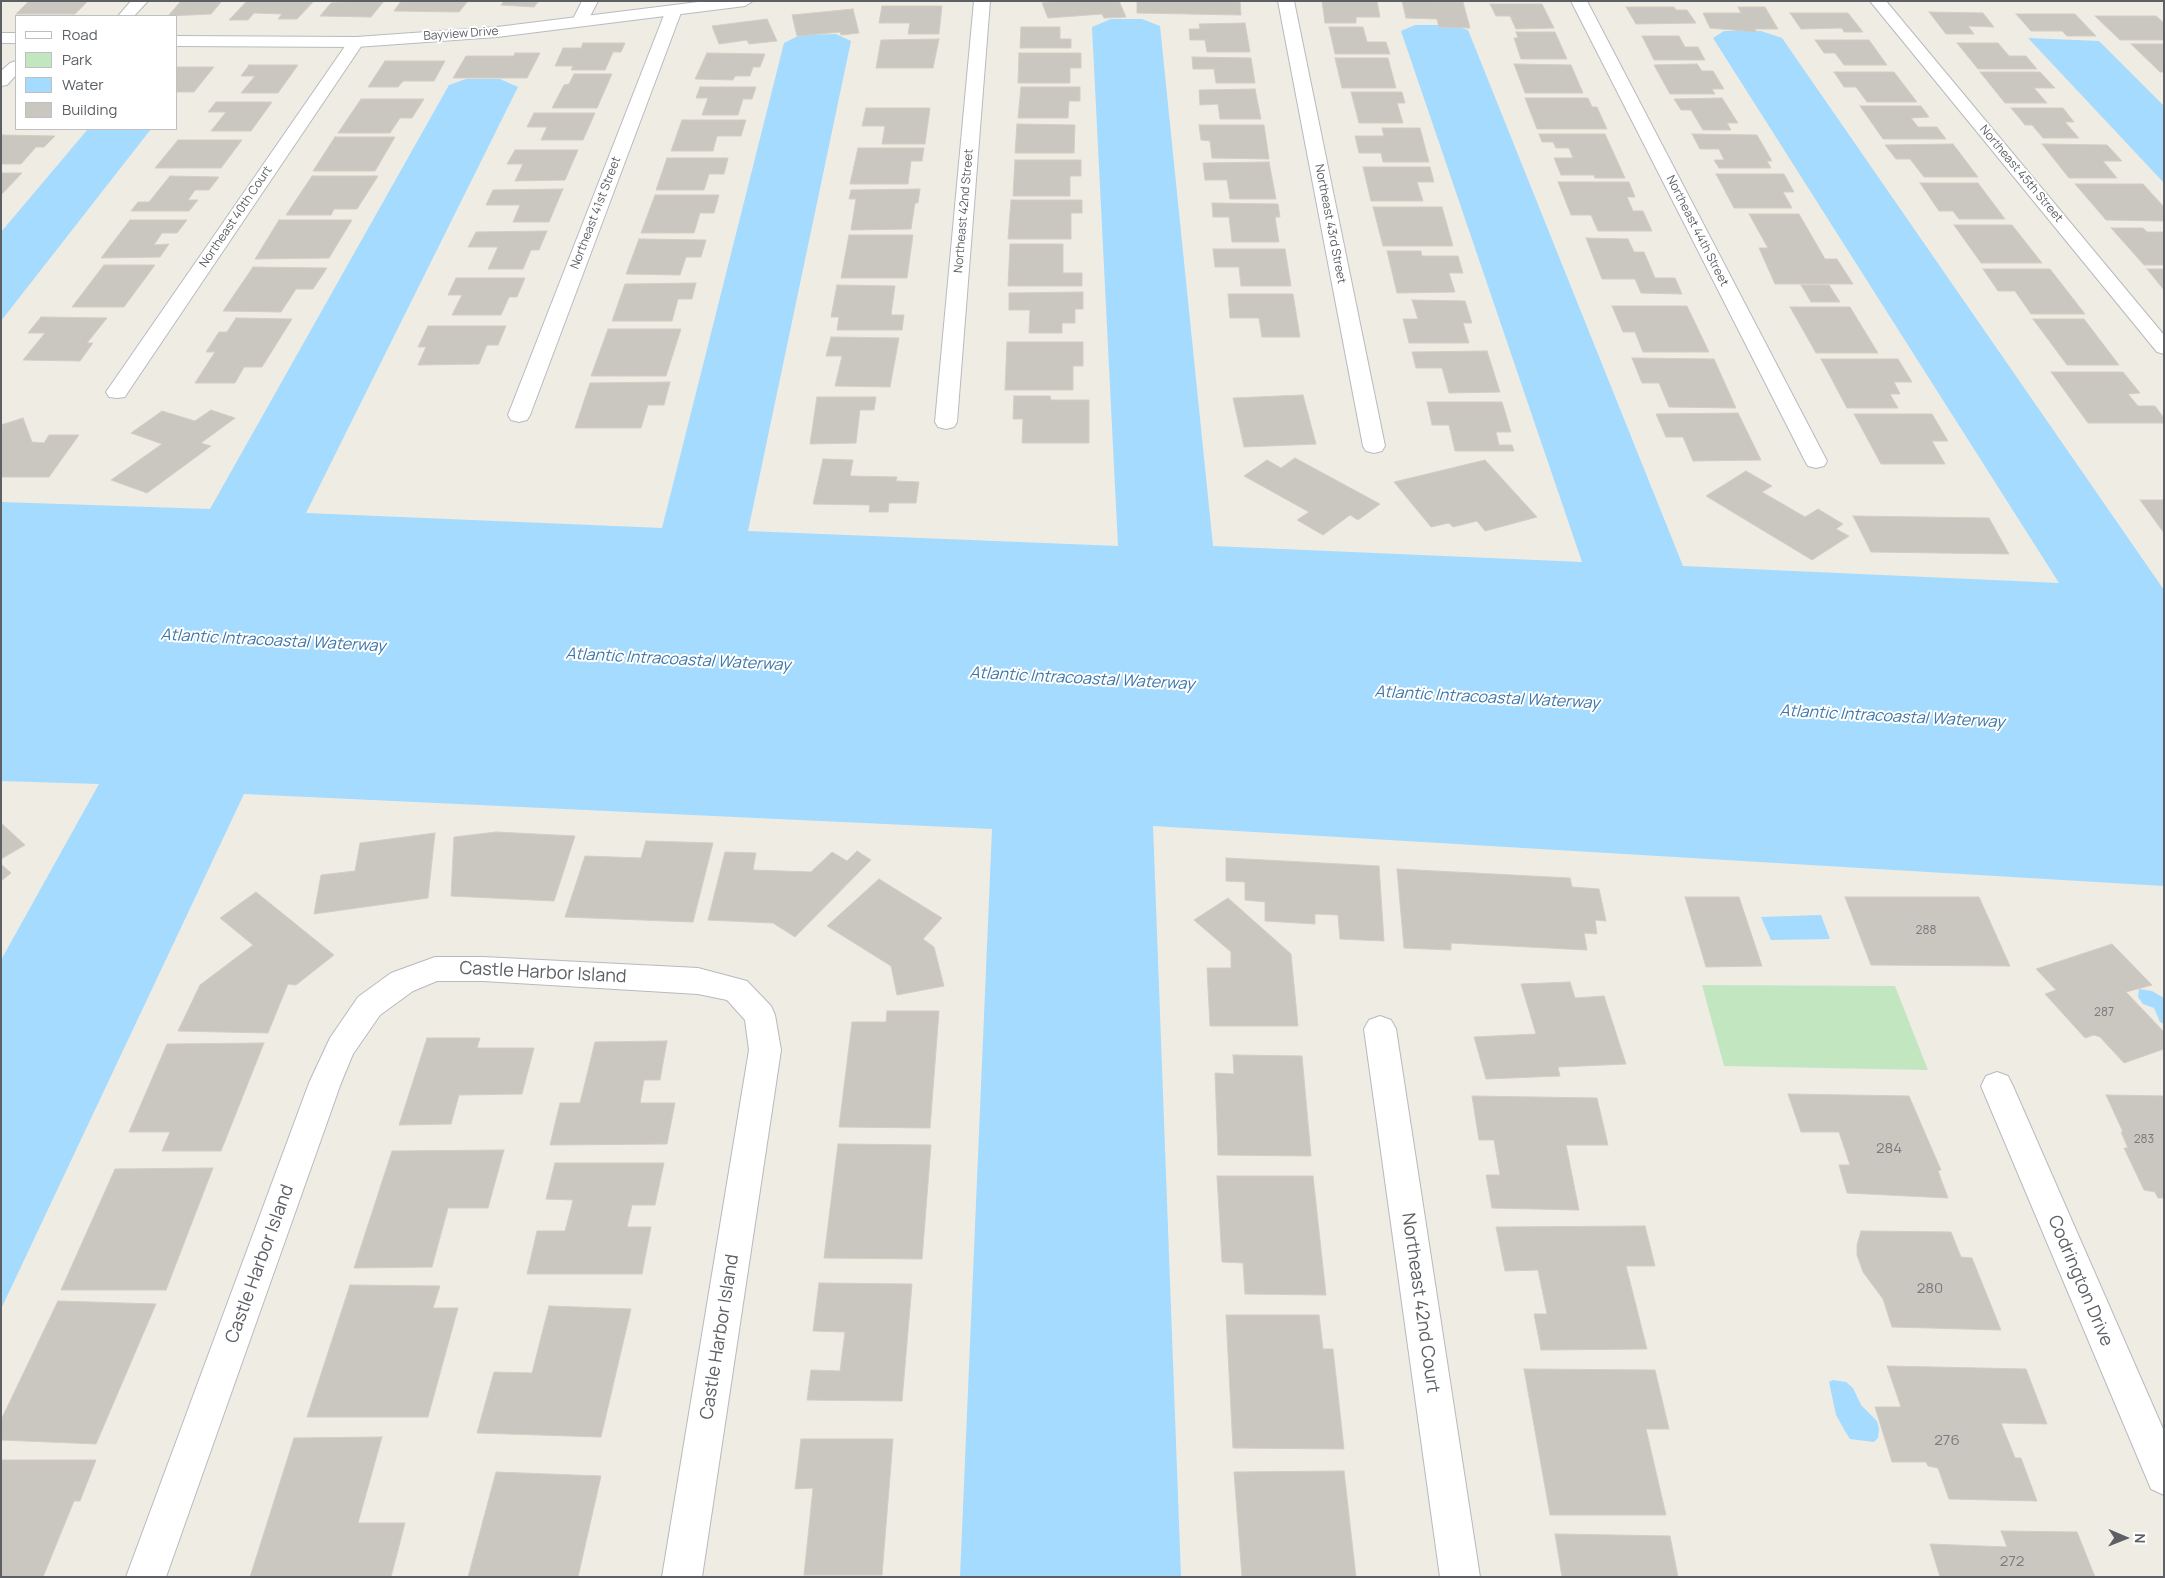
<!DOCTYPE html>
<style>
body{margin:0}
#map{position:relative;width:2165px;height:1578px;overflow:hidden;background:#efece4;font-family:Manrope,sans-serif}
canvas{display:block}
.frame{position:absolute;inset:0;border:2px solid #5c6065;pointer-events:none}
.legend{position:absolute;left:15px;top:15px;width:162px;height:115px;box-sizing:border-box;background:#fff;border:1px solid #bebfc1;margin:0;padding:6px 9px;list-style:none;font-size:15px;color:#5c6065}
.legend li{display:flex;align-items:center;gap:10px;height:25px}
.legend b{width:25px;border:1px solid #bebfc1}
.north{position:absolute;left:2100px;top:1513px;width:50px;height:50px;-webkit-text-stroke:4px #fff;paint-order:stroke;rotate:91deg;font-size:14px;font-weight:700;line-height:20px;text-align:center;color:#5c6065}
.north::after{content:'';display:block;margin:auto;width:18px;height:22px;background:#5c6065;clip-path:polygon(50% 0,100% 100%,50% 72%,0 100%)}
</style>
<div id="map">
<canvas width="2165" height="1578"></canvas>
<div class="frame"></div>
<ul class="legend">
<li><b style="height:6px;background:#fff"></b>Road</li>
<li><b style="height:14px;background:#c2e7c0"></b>Park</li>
<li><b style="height:14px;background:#a4dbff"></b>Water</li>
<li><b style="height:14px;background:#cac7c1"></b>Building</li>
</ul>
<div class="north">N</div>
</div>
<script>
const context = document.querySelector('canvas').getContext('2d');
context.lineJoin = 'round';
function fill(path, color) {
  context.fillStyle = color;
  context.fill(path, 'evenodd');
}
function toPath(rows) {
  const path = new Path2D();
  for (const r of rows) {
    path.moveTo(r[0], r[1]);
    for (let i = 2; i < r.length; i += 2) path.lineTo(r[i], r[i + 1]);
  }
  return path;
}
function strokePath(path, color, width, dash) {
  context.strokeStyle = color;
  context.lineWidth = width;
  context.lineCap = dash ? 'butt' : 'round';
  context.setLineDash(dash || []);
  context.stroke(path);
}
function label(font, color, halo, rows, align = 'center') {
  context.font = font + ' Manrope,sans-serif';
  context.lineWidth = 4;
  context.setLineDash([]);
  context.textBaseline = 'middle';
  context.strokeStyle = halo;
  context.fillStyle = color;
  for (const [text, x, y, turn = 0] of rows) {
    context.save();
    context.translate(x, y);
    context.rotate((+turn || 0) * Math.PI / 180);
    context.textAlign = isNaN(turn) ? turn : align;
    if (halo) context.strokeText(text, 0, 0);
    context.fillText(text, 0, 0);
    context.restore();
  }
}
fill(toPath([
 [1702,985,1895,986,1928,1070,1724,1066]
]), '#c2e7c0');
fill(toPath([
 [1111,19,1142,19,1160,26,1213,546,1582,562,1401,31,1415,25,1451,25,1468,30,1683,566,2059,583,1713,38,1724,31,1761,31,1782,38,2164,590,2164,886,1153,826,1181,1577,960,1577,992,829,244,794,1,1309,1,960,99,784,1,781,1,502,210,509,449,85,466,79,500,79,518,87,306,513,662,528,784,43,800,35,836,34,851,41,748,531,1118,546,1092,27],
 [2028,38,2099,41,2164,106,2164,183],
 [88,129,151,129,1,321,1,232],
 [1821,915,1830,939,1771,940,1761,917],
 [2139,989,2152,991,2164,998,2164,1024,2160,1022,2154,1008,2143,1004,2138,997],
 [1833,1380,1846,1382,1853,1388,1861,1405,1877,1421,1879,1429,1878,1438,1874,1442,1850,1439,1845,1431,1836,1415,1832,1396,1829,1382]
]), '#a4dbff');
const building = toPath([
 [29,1,88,1,75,14,16,14,29,1],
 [181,1,222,1,211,14,168,16,181,1],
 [247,1,314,1,297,19,278,19,282,14,254,13,248,20,229,20,247,1],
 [358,1,384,1,371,17,320,16,331,3,358,1],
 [401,1,468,1,459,12,394,11,401,1],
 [504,1,539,1,534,7,501,5,504,1],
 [1061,1,1119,1,1126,17,1104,18,1102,14,1048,18,1042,3,1061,1],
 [1137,1,1240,1,1241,15,1137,13,1137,1],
 [1322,1,1377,1,1380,17,1356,17,1356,23,1325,23,1322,1],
 [1402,1,1463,2,1470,28,1439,27,1437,19,1406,18,1402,1],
 [1490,4,1542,4,1554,28,1516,29,1510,16,1496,16,1490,4],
 [882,6,942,6,939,34,908,34,910,23,879,23,882,6],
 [1626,7,1674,7,1676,10,1687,10,1696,23,1636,24,1626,7],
 [1738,7,1765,7,1778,29,1755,29,1756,32,1710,28,1703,13,1741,13,1738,7],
 [853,9,859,33,841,35,840,32,797,36,792,15,853,9],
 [1929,12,1983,13,1994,27,1968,26,1974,34,1946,34,1929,12],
 [1790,13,1848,13,1863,32,1844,32,1842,28,1801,29,1790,13],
 [2016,14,2075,14,2096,36,2067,36,2062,31,2031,31,2016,14],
 [2095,16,2156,16,2164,23,2164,40,2120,40,2095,16],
 [767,19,777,41,749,44,747,40,719,44,712,26,767,19],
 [1245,23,1250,52,1207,52,1205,40,1190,40,1189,29,1200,29,1199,24,1245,23],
 [1021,27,1060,27,1060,39,1071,39,1071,48,1020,48,1021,27],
 [1329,27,1363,27,1367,42,1386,42,1390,54,1335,54,1329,27],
 [1516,32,1555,32,1567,59,1521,59,1514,38,1518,38,1516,32],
 [1642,36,1679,36,1685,47,1698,47,1705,60,1654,60,1642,36],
 [939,39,933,68,876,68,881,40,939,39],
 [1815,40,1869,40,1887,65,1844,65,1835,53,1824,53,1815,40],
 [583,43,625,43,621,52,613,52,605,70,571,70,573,66,555,66,563,48,581,48,583,43],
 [1957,43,1998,43,2009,56,2026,56,2037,69,1978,69,1957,43],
 [2131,44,2164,44,2164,72,2160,72,2131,44],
 [515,53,540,53,527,78,453,78,466,56,514,56,515,53],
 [707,53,765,54,760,67,753,67,750,76,735,76,733,80,695,79,707,53],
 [1019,53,1081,53,1081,68,1070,68,1070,83,1018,83,1019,53],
 [1192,57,1251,58,1255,83,1216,83,1214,69,1193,69,1192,57],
 [1335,58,1388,58,1396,88,1342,88,1335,58],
 [385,61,445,61,434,81,403,81,398,87,368,87,385,61],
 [1514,64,1571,65,1583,93,1525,93,1514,64],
 [1697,64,1702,71,1713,71,1724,89,1712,89,1715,94,1670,94,1654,65,1697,64],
 [249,65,298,65,278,93,241,93,255,76,241,76,249,65],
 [176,67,214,67,194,92,176,92,176,67],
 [1834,72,1894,72,1917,102,1867,102,1856,87,1844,87,1834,72],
 [1980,72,2040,72,2055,88,2034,88,2047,103,2005,103,1980,72],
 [574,74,612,74,597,108,552,108,564,85,569,84,574,74],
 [700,87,756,87,752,99,743,99,738,115,702,115,708,98,696,98,700,87],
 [1021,87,1080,87,1080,101,1069,101,1068,118,1018,118,1021,87],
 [1255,89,1261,119,1220,119,1218,104,1200,105,1199,90,1255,89],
 [1351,92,1402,92,1405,103,1397,103,1403,123,1359,123,1351,92],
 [1525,98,1588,98,1592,107,1597,107,1607,129,1537,129,1525,98],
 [1722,98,1738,123,1727,123,1731,130,1703,130,1691,110,1681,110,1674,99,1722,98],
 [361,99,424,99,412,118,400,118,390,133,338,133,361,99],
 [216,102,272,102,251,131,211,131,226,112,208,112,216,102],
 [1860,106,1921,106,1929,117,1911,118,1918,127,1937,127,1946,139,1883,139,1860,106],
 [866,108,930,108,925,144,882,144,885,126,862,126,866,108],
 [2011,108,2063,108,2074,122,2065,122,2079,138,2043,138,2032,125,2025,125,2011,108],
 [534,113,595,113,583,140,541,140,547,127,527,127,534,113],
 [682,120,746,120,741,136,717,136,713,151,671,151,682,120],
 [1017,124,1075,125,1074,153,1015,153,1017,124],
 [1199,125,1264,125,1269,159,1212,158,1210,141,1201,140,1199,125],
 [1382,128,1420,128,1429,162,1383,162,1381,153,1359,153,1355,136,1384,136,1382,128],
 [1539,134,1605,134,1625,178,1595,178,1594,175,1561,175,1554,158,1573,158,1569,148,1556,148,1553,142,1542,142,1539,134],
 [1692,134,1757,135,1772,161,1767,161,1771,168,1719,168,1714,160,1724,160,1719,149,1700,149,1692,134],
 [1,135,55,136,44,147,36,147,21,164,1,164,1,135],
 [335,137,395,137,375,171,313,171,335,137],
 [178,140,242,140,221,168,155,168,178,140],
 [1953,144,1978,177,1924,177,1910,159,1896,159,1885,145,1953,144],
 [2042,144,2107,145,2122,161,2103,161,2117,178,2069,178,2042,144],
 [858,148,924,148,922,161,911,161,908,184,850,184,858,148],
 [515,150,578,150,565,180,515,181,523,164,507,164,515,150],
 [667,158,728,158,724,174,709,174,704,190,656,190,667,158],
 [1015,160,1081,160,1081,176,1070,176,1070,196,1013,196,1015,160],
 [1269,162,1276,199,1230,199,1227,180,1205,180,1203,163,1269,162],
 [1363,167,1430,167,1434,182,1417,182,1423,201,1371,201,1363,167],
 [1,173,22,173,1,195,1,173],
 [1716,174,1784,174,1794,192,1783,192,1792,208,1734,208,1716,174],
 [170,176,219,177,209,190,195,190,188,200,198,200,189,211,131,211,138,202,149,202,170,176],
 [312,176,378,176,357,209,334,209,331,215,286,215,312,176],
 [1558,182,1629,182,1635,197,1627,197,1633,211,1643,211,1652,231,1598,231,1591,215,1571,215,1558,182],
 [1920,183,1978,183,2005,219,1959,219,1953,211,1939,211,1920,183],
 [2075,184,2143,184,2164,207,2164,221,2106,220,2075,184],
 [563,189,549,222,513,222,520,205,486,205,493,190,563,189],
 [920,189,918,203,915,203,911,229,851,230,856,199,849,199,851,190,920,189],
 [655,195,719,195,714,213,700,213,694,233,641,233,655,195],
 [1011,200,1082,200,1082,213,1071,213,1071,239,1008,239,1011,200],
 [1212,203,1278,204,1280,217,1275,217,1279,242,1232,242,1229,217,1213,217,1212,203],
 [1373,207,1442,207,1453,246,1383,246,1373,207],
 [1749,214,1799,214,1825,259,1837,259,1853,284,1775,284,1759,248,1768,248,1749,214],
 [130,220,187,220,177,233,162,233,154,245,169,244,160,257,101,258,130,220],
 [279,220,352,220,329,258,255,259,279,220],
 [1954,225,2012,225,2042,263,1981,263,1954,225],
 [2111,228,2143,228,2147,232,2164,232,2164,265,2144,265,2111,228],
 [547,231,539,250,531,250,523,269,488,269,498,247,468,247,476,232,547,231],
 [849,235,913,235,907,278,841,278,849,235],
 [1586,238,1628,239,1634,252,1644,252,1655,278,1675,278,1682,294,1641,293,1635,279,1602,279,1586,238],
 [639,239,706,240,701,257,686,257,680,275,626,274,639,239],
 [1010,244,1063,244,1063,273,1082,273,1082,286,1008,286,1010,244],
 [1213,249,1285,249,1291,286,1241,286,1239,267,1215,267,1213,249],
 [1387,251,1421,251,1422,256,1458,256,1463,273,1449,273,1455,292,1397,293,1387,251],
 [104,265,155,265,124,307,72,307,104,265],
 [253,267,327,268,313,289,296,289,281,312,223,311,253,267],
 [1983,269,2050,269,2085,314,2031,314,2015,291,1998,291,1983,269],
 [2147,269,2164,269,2164,290,2147,269],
 [456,278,525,278,517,297,509,297,501,315,452,315,462,295,448,295,456,278],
 [696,283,692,299,678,299,672,321,612,321,625,284,696,283],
 [837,285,895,286,891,315,904,315,902,330,837,330,839,317,831,317,837,285],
 [1801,285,1829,285,1840,302,1811,302,1801,285],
 [1083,292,1083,309,1075,309,1075,323,1062,323,1062,333,1029,333,1030,310,1009,310,1009,293,1083,292],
 [1228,294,1293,294,1300,337,1262,337,1259,318,1230,318,1228,294],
 [1412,300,1465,301,1472,323,1463,323,1469,343,1409,343,1403,319,1418,319,1412,300],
 [1612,306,1687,306,1709,352,1643,352,1635,332,1623,332,1612,306],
 [1790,307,1850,307,1878,353,1816,353,1790,307],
 [41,317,107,318,87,343,93,343,80,361,23,360,45,333,28,333,41,317],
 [236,318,292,319,262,367,244,367,235,383,195,383,215,352,206,352,219,332,227,332,236,318],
 [2033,319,2084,319,2119,365,2067,365,2033,319],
 [428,326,506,326,498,345,487,345,479,364,418,365,426,347,418,347,428,326],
 [608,329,681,329,666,376,591,376,608,329],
 [831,337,899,338,890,387,835,386,842,356,826,356,831,337],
 [1007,342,1083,342,1083,366,1073,366,1073,390,1005,390,1007,342],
 [1487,351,1500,392,1449,393,1442,368,1416,368,1412,352,1487,351],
 [1632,358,1714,359,1736,408,1669,407,1659,383,1642,383,1632,358],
 [1821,359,1898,359,1912,382,1894,382,1900,394,1890,394,1898,408,1847,408,1821,359],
 [2051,372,2123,372,2140,393,2128,394,2138,406,2155,406,2164,418,2164,423,2088,423,2051,372],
 [670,382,664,405,648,405,641,428,575,428,590,383,670,382],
 [1303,395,1316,444,1244,447,1233,398,1303,395],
 [1014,396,1050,396,1051,400,1089,400,1089,443,1022,443,1023,419,1013,419,1014,396],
 [817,397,876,397,874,410,860,410,856,443,810,444,817,397],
 [1427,402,1502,402,1511,432,1496,432,1499,445,1512,445,1514,451,1455,451,1449,425,1432,425,1427,402],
 [211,410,235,418,201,443,211,446,147,493,111,480,162,444,131,433,162,411,195,421,211,410],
 [1738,413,1761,460,1693,461,1683,437,1666,437,1656,414,1738,413],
 [1854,414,1932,414,1948,441,1932,441,1945,464,1881,464,1854,414],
 [23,418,32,442,44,443,49,435,79,435,49,477,1,477,1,425,23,418],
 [1295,458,1380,504,1358,520,1350,515,1323,535,1297,520,1309,512,1244,476,1267,460,1281,468,1295,458],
 [823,459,853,460,850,476,897,477,896,481,919,482,916,503,889,503,888,512,869,512,870,505,813,504,823,459],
 [1485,460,1537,517,1485,531,1477,521,1453,527,1449,523,1431,527,1394,482,1485,460],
 [1746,471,1772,486,1762,492,1805,517,1818,509,1843,524,1836,529,1849,536,1812,560,1706,496,1746,471],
 [2140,500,2164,500,2164,533,2140,500],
 [1853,516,1989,518,2009,554,1871,552,1853,516],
 [1,823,25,845,1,859,1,823],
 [496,832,575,836,554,901,451,896,454,837,496,832],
 [435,833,428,898,314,914,321,875,355,871,360,843,435,833],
 [646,841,713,843,693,922,565,917,585,856,641,858,646,841],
 [857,851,871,860,795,937,773,923,708,920,725,852,756,853,753,870,811,872,832,852,847,861,857,851],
 [1226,858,1379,866,1384,941,1340,939,1338,915,1315,914,1315,924,1265,921,1265,902,1245,900,1245,882,1226,881,1226,858],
 [1,864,11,873,1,881,1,864],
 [1397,869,1570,878,1572,887,1599,889,1606,921,1595,920,1597,934,1584,933,1587,950,1451,943,1451,950,1404,948,1397,869],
 [879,879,942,918,923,939,934,947,944,986,897,995,891,966,827,926,879,879],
 [256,892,334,955,296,985,288,984,268,1033,178,1031,200,985,253,945,220,918,256,892],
 [1685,897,1739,897,1762,966,1706,967,1685,897],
 [1845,897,1979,897,2010,966,1871,965,1845,897],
 [1228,898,1291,954,1298,1026,1210,1026,1207,968,1231,968,1231,952,1194,920,1228,898],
 [2112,944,2152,985,2126,992,2164,1032,2164,1049,2124,1063,2100,1037,2094,1035,2085,1038,2045,994,2056,990,2036,969,2112,944],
 [1570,982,1575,998,1604,996,1626,1064,1558,1067,1560,1076,1486,1079,1474,1037,1536,1034,1521,984,1570,982],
 [887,1011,939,1011,930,1128,839,1127,852,1022,886,1022,887,1011],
 [427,1038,480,1038,477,1048,534,1048,522,1094,459,1095,451,1124,399,1125,427,1038],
 [667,1041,660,1080,644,1080,640,1103,675,1103,667,1144,550,1145,560,1103,580,1103,595,1042,667,1041],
 [264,1043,221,1151,162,1151,170,1132,129,1132,167,1044,264,1043],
 [1233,1055,1302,1056,1311,1156,1218,1155,1215,1073,1234,1074,1233,1055],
 [1788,1094,1909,1096,1941,1170,1938,1171,1948,1198,1847,1193,1839,1165,1850,1165,1839,1132,1801,1132,1788,1094],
 [2106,1095,2164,1096,2164,1198,2158,1198,2155,1192,2144,1190,2124,1148,2128,1148,2121,1132,2123,1132,2106,1095],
 [1472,1096,1597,1098,1608,1145,1566,1145,1579,1210,1492,1208,1486,1175,1500,1175,1494,1140,1479,1140,1472,1096],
 [838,1144,931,1145,922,1259,824,1258,838,1144],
 [504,1150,488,1208,448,1208,432,1267,354,1268,392,1151,504,1150],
 [555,1163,664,1163,655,1205,632,1205,627,1227,651,1227,642,1274,527,1274,537,1231,565,1231,573,1200,546,1199,555,1163],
 [213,1168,166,1290,61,1290,115,1169,213,1168],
 [1217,1176,1313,1176,1326,1295,1245,1294,1243,1263,1222,1262,1217,1176],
 [1645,1226,1655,1266,1626,1266,1647,1349,1541,1350,1534,1314,1547,1314,1538,1270,1505,1271,1496,1227,1645,1226],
 [1861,1231,1951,1232,1961,1257,1972,1258,2001,1330,1892,1327,1883,1299,1863,1272,1857,1255,1857,1245,1861,1231],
 [819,1283,912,1284,902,1401,807,1400,811,1370,840,1371,845,1332,813,1331,819,1283],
 [350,1285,440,1286,433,1308,458,1308,428,1417,307,1417,350,1285],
 [58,1301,156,1304,96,1444,1,1440,1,1420,58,1301],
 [549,1306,631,1309,601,1437,477,1433,494,1372,532,1373,549,1306],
 [1226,1315,1319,1315,1323,1349,1333,1349,1344,1449,1233,1448,1226,1315],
 [1887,1366,2026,1369,2047,1424,2001,1423,2015,1458,2021,1458,2037,1501,1949,1499,1938,1468,1928,1466,1926,1462,1892,1462,1875,1407,1901,1407,1887,1366],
 [1524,1369,1655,1370,1669,1429,1646,1429,1666,1515,1550,1515,1524,1369],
 [382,1437,358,1523,405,1523,391,1577,250,1577,294,1438,382,1437],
 [801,1439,893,1439,882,1575,804,1575,813,1488,795,1489,801,1439],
 [1,1460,96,1460,80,1501,74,1501,43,1577,1,1577,1,1460],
 [1344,1471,1356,1577,1242,1577,1234,1472,1344,1471],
 [496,1472,601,1476,578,1577,468,1577,496,1472],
 [2001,1531,2077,1532,2095,1577,1940,1577,1930,1544,2007,1547,2001,1531],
 [1555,1534,1670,1536,1678,1577,1562,1577,1555,1534]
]);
fill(building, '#cac7c1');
strokePath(building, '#d4cdc2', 1);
const street = toPath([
 [131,1,148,1,134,16,118,16,131,1],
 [582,1,598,1,586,24,580,26,572,21,582,1],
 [974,1,990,1,957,422,954,427,946,429,938,427,935,422,974,1],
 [1278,1,1294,1,1385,446,1382,451,1374,453,1366,451,1363,446,1278,1],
 [1571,1,1587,1,1827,461,1824,466,1816,468,1808,466,1805,461,1571,1],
 [1870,1,1886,1,2164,335,2164,354,2157,352,1870,1],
 [674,5,682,10,530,415,527,420,519,422,511,420,508,415,666,10,674,5],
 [356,37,364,42,128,392,125,397,117,398,109,397,106,392,350,39,356,37],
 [16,61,16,75,7,85,1,86,1,71,10,63,16,61],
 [435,957,483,957,698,968,747,981,771,1006,775,1015,781,1050,702,1577,662,1577,749,1050,745,1020,727,1000,698,994,483,981,437,981,413,991,380,1015,353,1054,341,1083,166,1577,126,1577,309,1083,330,1038,358,997,391,973,435,957],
 [1380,1016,1391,1020,1396,1029,1480,1577,1440,1577,1364,1029,1369,1020,1380,1016],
 [1997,1072,2008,1076,2013,1086,2164,1431,2164,1495,2151,1489,1981,1086,1986,1076,1997,1072]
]);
const secondary = toPath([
 [706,1,753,1,745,6,497,37,356,47,176,46,176,36,356,37,497,27,706,1],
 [1,33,16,33,16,43,1,43,1,33]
]);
strokePath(street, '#b7babe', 2);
strokePath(secondary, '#b7bbc0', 2);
fill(street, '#fff');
fill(secondary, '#fff');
label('12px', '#5c6065', '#fff', [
 ["Bayview Drive",461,34,-4],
 ["Northeast 45th Street",2021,174,50],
 ["Northeast 42nd Street",964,211,-85],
 ["Northeast 41st Street",596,213,-69],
 ["Northeast 40th Court",236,217,-56],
 ["Northeast 43rd Street",1330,224,79],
 ["Northeast 44th Street",1697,231,63]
]);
label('12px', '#787a7c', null, [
 ["288",1926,931],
 ["287",2104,1013],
 ["283",2144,1140]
]);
label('15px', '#787a7c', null, [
 ["284",1889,1149],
 ["280",1930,1289],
 ["276",1947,1441],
 ["272",2012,1562]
]);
label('italic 16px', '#3c76aa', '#fff', [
 ["Atlantic Intracoastal Waterway",273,641,3],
 ["Atlantic Intracoastal Waterway",678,660,3],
 ["Atlantic Intracoastal Waterway",1082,679,3],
 ["Atlantic Intracoastal Waterway",1487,698,3],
 ["Atlantic Intracoastal Waterway",1892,717,3]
]);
label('18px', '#5c6065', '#fff', [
 ["Castle Harbor Island",543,973,3],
 ["Castle Harbor Island",260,1264,-70],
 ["Codrington Drive",2080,1281,67],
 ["Northeast 42nd Court",1420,1303,82],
 ["Castle Harbor Island",720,1337,-81]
]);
</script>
